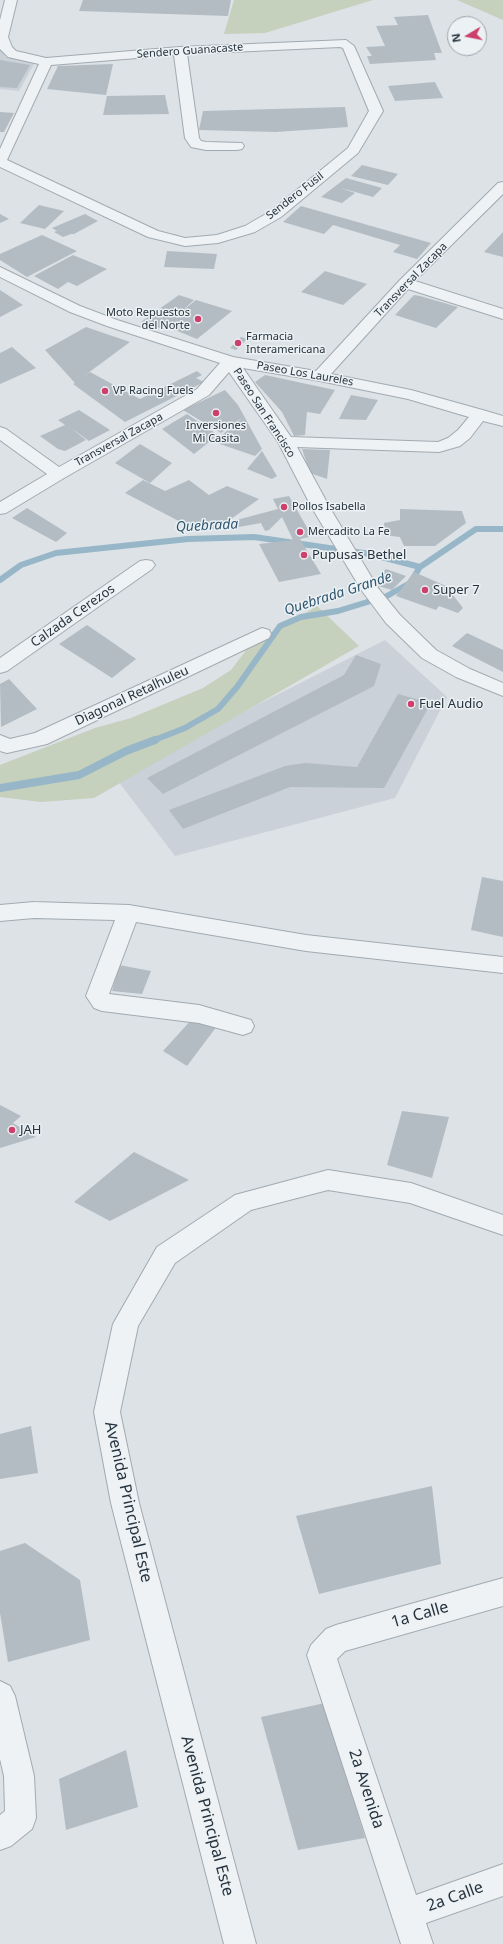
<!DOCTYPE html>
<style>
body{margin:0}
#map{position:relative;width:503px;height:1944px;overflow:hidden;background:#dce2e6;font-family:"Noto Sans",sans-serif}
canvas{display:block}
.north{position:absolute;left:447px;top:16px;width:40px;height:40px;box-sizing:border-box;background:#ecf1f4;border:1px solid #9da5ab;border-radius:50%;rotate:260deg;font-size:11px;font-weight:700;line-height:16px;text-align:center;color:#26323d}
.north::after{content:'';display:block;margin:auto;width:14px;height:18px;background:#cd406b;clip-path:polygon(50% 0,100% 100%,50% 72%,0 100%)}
</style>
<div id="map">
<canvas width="503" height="1944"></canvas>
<div class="north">N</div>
</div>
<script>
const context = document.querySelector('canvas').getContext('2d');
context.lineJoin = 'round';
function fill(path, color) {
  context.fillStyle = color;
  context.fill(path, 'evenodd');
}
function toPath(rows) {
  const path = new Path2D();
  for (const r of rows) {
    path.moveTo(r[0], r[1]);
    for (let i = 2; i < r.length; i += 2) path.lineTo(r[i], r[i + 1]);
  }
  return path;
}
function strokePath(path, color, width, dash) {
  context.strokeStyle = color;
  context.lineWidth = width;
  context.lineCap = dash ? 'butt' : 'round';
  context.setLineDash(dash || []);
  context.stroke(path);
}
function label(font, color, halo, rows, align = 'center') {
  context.font = font + ' "Noto Sans",sans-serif';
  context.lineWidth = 3;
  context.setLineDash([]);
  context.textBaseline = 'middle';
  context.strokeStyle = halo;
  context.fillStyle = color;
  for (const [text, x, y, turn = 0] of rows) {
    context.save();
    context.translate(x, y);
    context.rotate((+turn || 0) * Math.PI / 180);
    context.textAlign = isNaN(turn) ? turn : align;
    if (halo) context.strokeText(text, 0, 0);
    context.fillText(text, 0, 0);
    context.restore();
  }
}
fill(toPath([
 [0,29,5,57,35,62,19,91,0,89],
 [385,640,447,697,395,798,175,856,115,777]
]), '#cad1d8');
fill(toPath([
 [234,0,373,0,265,33,224,34],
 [457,0,503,0,503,20],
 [317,606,359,646,94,798,41,802,0,797,0,765,95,728,131,718,203,688,231,670,247,649]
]), '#c5d0bd');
strokePath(toPath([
 [0,580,21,565,56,553,188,539,254,537,370,554,420,567],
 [152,741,185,728,218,709,237,687,280,626,301,617,338,611,387,596,410,583,420,567,476,529,503,529]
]), '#97b6c7', 6);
strokePath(toPath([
 [0,788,79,775,126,751,155,740]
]), '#97b6c7', 8);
fill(toPath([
 [83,0,231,0,228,16,79,11],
 [428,15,442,53,434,53,436,60,370,64,367,56,372,56,366,47,385,46,376,26,398,25,394,17],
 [0,60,30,65,17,88,0,87],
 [113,64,106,95,47,89,58,66],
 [435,82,443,98,395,101,388,86],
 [165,95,169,114,103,115,107,96],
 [345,107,348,127,276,132,199,130,203,111],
 [0,112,14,113,4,132,0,132],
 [362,165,398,174,388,185,351,176],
 [346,178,382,188,373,197,341,188,355,193,342,203,321,197],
 [39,205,64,211,45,229,20,223],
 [301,206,431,243,417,259,393,252,400,245,333,225,324,234,283,222],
 [0,214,9,219,0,223],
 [85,214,98,221,74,234,71,234,63,237,54,232,57,231,52,228],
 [503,232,503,257,484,252],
 [42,235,77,251,27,277,0,260,0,254],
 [167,251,217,254,214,269,164,267],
 [73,255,107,269,77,286,68,282,58,289,34,276],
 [325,271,367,284,343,305,301,292],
 [0,290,23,305,0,317],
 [179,295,194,300,181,312,196,300,232,311,197,339,165,326,163,329,141,322],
 [414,295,420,296,458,307,436,328,395,315],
 [86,327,130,342,84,376,90,372,140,399,197,371,202,375,196,378,204,382,125,422,73,384,75,383,45,350],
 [241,337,247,339,236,350,230,348],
 [12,347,36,368,0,384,0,353],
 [265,375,335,390,320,414,307,412,305,435,294,436,282,412,255,382],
 [225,390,238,405,262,449,255,456,214,442,243,417,221,433,183,410],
 [351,395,378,400,366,420,339,419],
 [79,410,110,430,89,441,71,428,86,440,65,451,58,449,40,436,65,425,58,420],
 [187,414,218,435,194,454,162,429],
 [140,444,172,463,150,483,115,463],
 [302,449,330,450,327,479,310,473],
 [262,451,277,476,272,479,247,469],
 [143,480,165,491,189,480,209,495,227,486,259,499,217,529,194,529,125,493],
 [289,496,309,531,309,537,300,539,321,574,279,582,259,544,293,540,282,517,269,530,265,531,261,523,233,528,229,522,278,509,273,499],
 [27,508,67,533,56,542,12,518],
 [400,509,462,511,466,523,435,546,404,546,400,537,383,535,384,523,400,520],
 [386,569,406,576,392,590,371,584],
 [414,572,446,586,463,608,458,613,439,606,436,610,396,596],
 [87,625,112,642,136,659,112,678,59,644],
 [467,633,503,650,503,672,452,646],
 [356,655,381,664,374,686,163,794,147,778,344,675],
 [9,679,37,709,1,727,0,684],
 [398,694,431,703,384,788,290,787,183,829,169,810,285,766,305,763,357,767],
 [482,877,503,881,503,937,471,930],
 [119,965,151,971,142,994,112,991],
 [193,1018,217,1026,187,1066,163,1051],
 [0,1105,21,1116,13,1123,36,1137,0,1148],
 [402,1111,449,1117,432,1178,387,1165],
 [134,1152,189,1180,110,1221,74,1202],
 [31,1426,38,1473,0,1479,0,1434],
 [432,1486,441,1564,319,1594,296,1516],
 [25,1543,80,1580,90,1640,8,1662,0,1613,0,1551],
 [325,1703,365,1838,298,1850,261,1717],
 [126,1750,138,1807,66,1830,59,1779]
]), '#b4bcc3');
const minor = toPath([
 [5,0,17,0,8,37,12,47,16,51,46,58,180,47,346,40,354,46,383,111,358,153,281,217,255,232,218,243,185,246,148,237,0,167,0,149,39,64,8,57,0,49,0,20,5,0],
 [340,47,343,48,369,111,348,148,271,211,245,226,217,235,185,238,158,231,7,160,51,65,174,55,185,138,191,147,206,150,237,150,242,149,244,146,242,143,206,142,201,141,199,138,187,54,340,47],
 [503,182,503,194,415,281,503,309,503,319,408,289,331,374,411,390,486,411,503,416,503,426,483,421,470,438,460,446,439,452,297,447,330,508,378,588,400,615,436,650,470,669,503,683,503,696,456,677,422,658,386,623,362,591,312,508,278,442,229,372,209,395,64,478,6,513,0,514,0,502,47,474,0,440,0,427,6,429,59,467,197,389,220,363,107,326,70,312,0,277,0,267,80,306,117,320,233,357,316,371,400,280,498,183,503,182],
 [243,368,320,381,408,399,469,417,458,430,448,438,438,442,291,437,243,368],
 [146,560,152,561,155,565,152,569,7,671,0,673,0,658,140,561,146,560],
 [262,628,269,630,271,634,269,638,47,744,7,753,0,751,0,735,10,739,35,733,262,628],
 [34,902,129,905,306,935,503,957,503,973,306,951,136,922,109,994,199,1005,251,1020,254,1026,251,1032,243,1035,199,1023,102,1011,94,1008,86,996,115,920,34,918,0,921,0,905,34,902],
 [328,1170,411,1183,503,1215,503,1235,410,1203,328,1190,251,1210,175,1263,138,1326,120,1412,139,1503,256,1944,224,1944,111,1503,94,1412,113,1324,157,1247,235,1195,328,1170],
 [503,1578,503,1606,345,1651,337,1659,416,1895,503,1864,503,1896,426,1923,433,1944,401,1944,307,1655,311,1645,326,1629,336,1625,503,1578],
 [0,1681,10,1686,15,1696,34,1776,36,1818,32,1829,11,1846,0,1850,0,1815,5,1811,4,1776,0,1759,0,1681]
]);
strokePath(minor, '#a2aab0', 2);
fill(minor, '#eff2f5');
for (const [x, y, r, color] of [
 [198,319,4,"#cd406b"],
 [238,343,4,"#cd406b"],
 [105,391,4,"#cd406b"],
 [216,413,4,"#cd406b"],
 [284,507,4,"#cd406b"],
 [300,532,4,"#cd406b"],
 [304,555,4,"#cd406b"],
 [425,590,4,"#cd406b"],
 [411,704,4,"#cd406b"],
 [12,1130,4,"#cd406b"]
]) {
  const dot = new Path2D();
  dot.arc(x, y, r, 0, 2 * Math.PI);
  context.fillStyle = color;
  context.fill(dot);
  strokePath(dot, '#ecf1f4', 1.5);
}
label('11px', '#26323d', '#ecf1f4', [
 ["Sendero Guanacaste",190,51,-4],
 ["Sendero Fusil",295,196,-38],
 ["Transversal Zacapa",411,280,-46],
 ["Paseo Los Laureles",305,374,10],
 ["Paseo San Francisco",264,413,57],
 ["Transversal Zacapa",119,440,-29]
]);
label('11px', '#26323d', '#ecf1f4', [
 ["Moto Repuestos",190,313,"right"],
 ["del Norte",190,326,"right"],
 ["Farmacia",246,337],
 ["Interamericana",246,350],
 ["VP Racing Fuels",113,391],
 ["Inversiones",216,426,"center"],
 ["Mi Casita",216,439,"center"],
 ["Pollos Isabella",292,507],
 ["Mercadito La Fe",308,532]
], 'left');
label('13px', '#26323d', '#ecf1f4', [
 ["Pupusas Bethel",312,555],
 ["Super 7",433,590],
 ["Fuel Audio",419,704],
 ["JAH",20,1130]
], 'left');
label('13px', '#26323d', '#ecf1f4', [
 ["Calzada Cerezos",73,616,-35],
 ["Diagonal Retalhuleu",132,696,-25]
]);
label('italic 14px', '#315770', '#ecf1f4', [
 ["Quebrada",207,526,-3],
 ["Quebrada Grande",338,594,-18]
]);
label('16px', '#26323d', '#ecf1f4', [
 ["Avenida Principal Este",128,1502,77],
 ["1a Calle",420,1615,-16],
 ["2a Avenida",366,1789,72],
 ["Avenida Principal Este",207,1816,75],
 ["2a Calle",455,1897,-20]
]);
</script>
